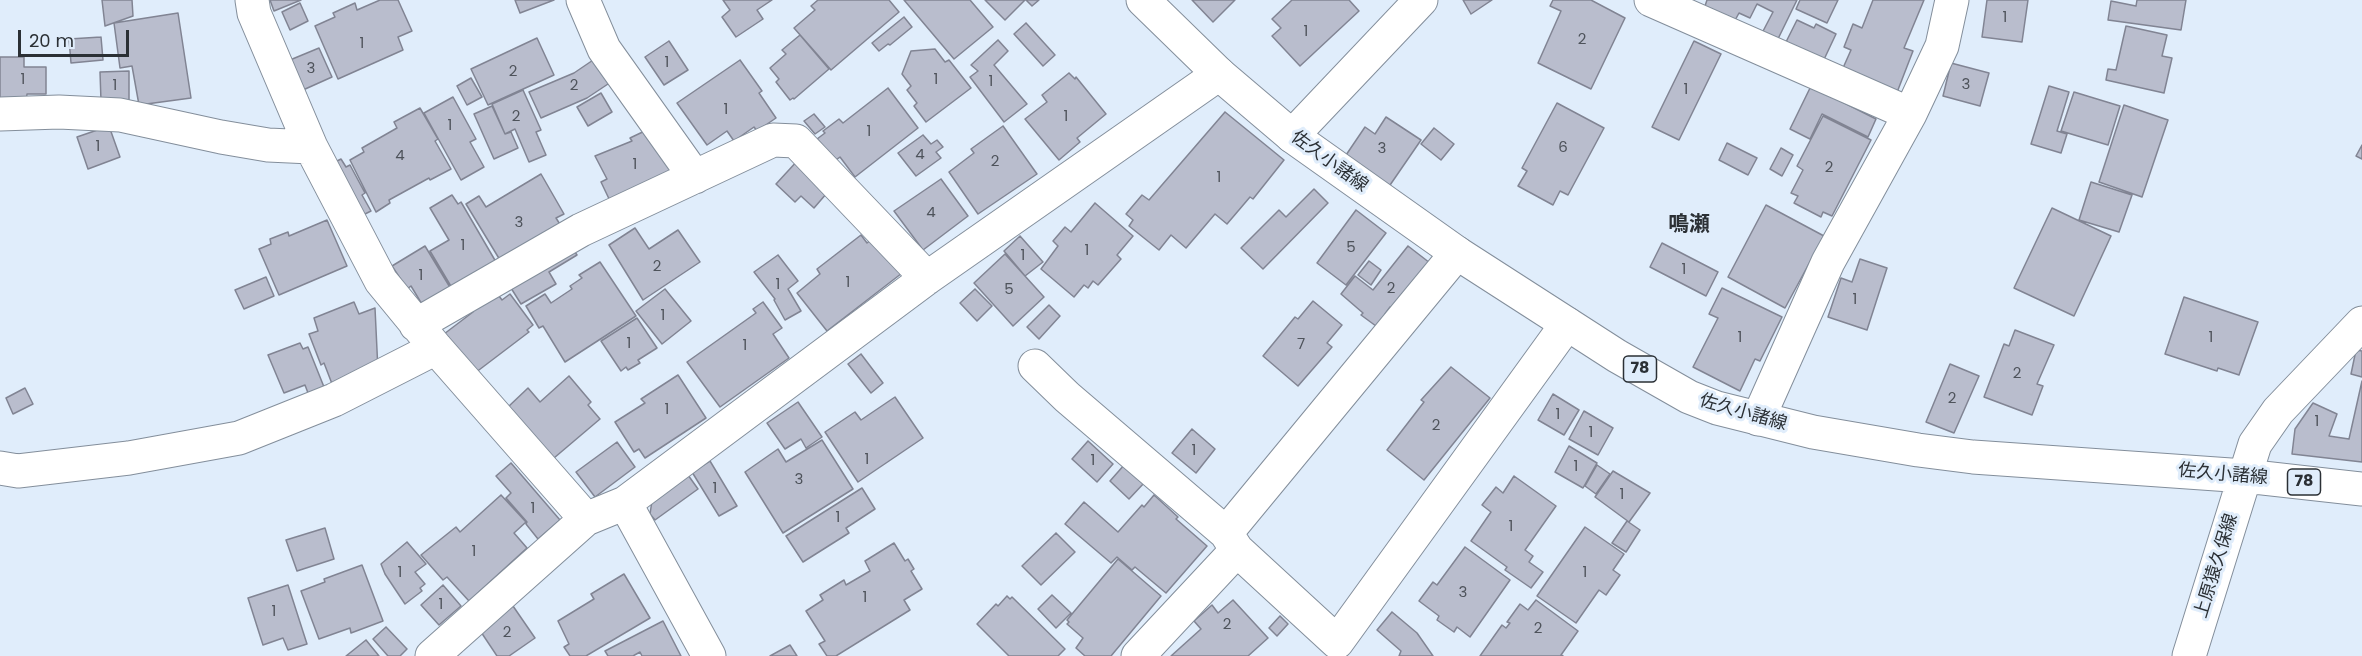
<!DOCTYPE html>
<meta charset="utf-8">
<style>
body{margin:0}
#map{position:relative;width:2362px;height:656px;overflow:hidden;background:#e0edfb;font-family:Poppins,sans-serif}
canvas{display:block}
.scale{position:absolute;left:18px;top:30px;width:111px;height:27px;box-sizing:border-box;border:3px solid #2b3035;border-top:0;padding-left:8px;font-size:18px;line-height:21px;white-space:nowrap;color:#2b3035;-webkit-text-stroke:4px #e0edfb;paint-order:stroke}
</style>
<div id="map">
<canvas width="2362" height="656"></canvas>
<div class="scale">20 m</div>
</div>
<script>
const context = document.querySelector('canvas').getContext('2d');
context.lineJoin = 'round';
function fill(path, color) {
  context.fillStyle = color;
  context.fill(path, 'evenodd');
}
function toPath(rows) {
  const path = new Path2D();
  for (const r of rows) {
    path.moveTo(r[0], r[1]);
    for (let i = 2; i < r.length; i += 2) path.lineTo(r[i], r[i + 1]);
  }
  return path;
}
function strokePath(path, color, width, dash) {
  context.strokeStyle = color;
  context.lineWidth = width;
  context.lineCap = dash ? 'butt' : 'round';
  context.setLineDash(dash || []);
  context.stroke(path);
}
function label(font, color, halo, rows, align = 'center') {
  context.font = font + ' Poppins,"Noto Sans JP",sans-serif';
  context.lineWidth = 6;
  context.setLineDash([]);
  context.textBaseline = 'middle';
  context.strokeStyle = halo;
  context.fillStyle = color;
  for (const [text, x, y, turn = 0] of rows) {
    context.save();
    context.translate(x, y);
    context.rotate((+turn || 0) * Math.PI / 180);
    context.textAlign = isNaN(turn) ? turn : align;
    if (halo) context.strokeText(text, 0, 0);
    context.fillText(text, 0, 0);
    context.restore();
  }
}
const building = toPath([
 [102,0,132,0,133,16,105,26,102,0],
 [270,0,301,0,274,11,270,0],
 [380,0,398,0,412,31,398,37,403,50,338,79,315,26,335,17,333,13,355,3,357,10,380,0],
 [515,0,554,0,520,13,515,0],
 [723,0,772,0,757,10,763,19,736,37,722,17,730,10,723,0],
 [818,0,889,0,899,12,831,70,794,28,815,10,811,6,818,0],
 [904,0,970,0,993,27,954,59,904,0],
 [985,0,1025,0,1005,20,985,0],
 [1026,0,1039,0,1032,6,1026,0],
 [1192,0,1235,0,1213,22,1192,0],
 [1292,0,1349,0,1359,11,1300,66,1272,36,1281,28,1272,19,1292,0],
 [1463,0,1492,0,1471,14,1463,0],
 [1553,0,1591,0,1625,18,1591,89,1538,63,1561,11,1550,6,1553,0],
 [1707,0,1797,0,1776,43,1761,35,1773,12,1757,4,1750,18,1739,13,1733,24,1704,9,1707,0],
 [1800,0,1838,0,1827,23,1796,9,1800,0],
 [1873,0,1924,0,1904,48,1913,51,1896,95,1843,68,1851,50,1844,47,1853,24,1862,28,1873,0],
 [1987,0,2028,0,2022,42,1982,37,1987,0],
 [2137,0,2186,0,2181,30,2108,20,2111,1,2136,6,2137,0],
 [300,3,308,21,290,30,282,12,300,3],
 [178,13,191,98,139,105,132,66,120,68,114,23,178,13],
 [904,17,912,27,890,45,888,44,879,51,872,43,904,17],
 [1797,20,1814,28,1816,24,1836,34,1820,68,1782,50,1797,20],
 [1026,23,1055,55,1043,66,1014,34,1026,23],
 [2126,26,2167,35,2162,56,2172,58,2164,93,2106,80,2108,69,2116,70,2126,26],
 [800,35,829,69,794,99,793,98,790,100,776,82,779,79,770,68,786,54,782,50,800,35],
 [101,37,103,60,71,63,69,39,101,37],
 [537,38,554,75,488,105,471,69,537,38],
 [998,40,1008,51,994,65,1027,104,1004,122,970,77,978,71,971,65,998,40],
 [669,41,688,70,664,85,645,57,669,41],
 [1694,41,1721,54,1679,140,1652,127,1694,41],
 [319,48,332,77,303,90,290,60,319,48],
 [935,49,945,62,949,60,971,88,926,122,914,106,917,103,907,90,911,86,902,74,911,51,935,49],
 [599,56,614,80,587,98,541,118,529,92,574,73,599,56],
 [0,57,24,57,24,67,46,67,46,94,27,94,26,103,0,103,0,57],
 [740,60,762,91,759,93,776,118,757,131,754,127,734,141,727,131,707,145,677,103,740,60],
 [1951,63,1989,73,1980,106,1943,96,1951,63],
 [129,71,129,100,101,101,100,72,129,71],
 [1069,73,1075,79,1076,77,1106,114,1077,138,1080,142,1059,160,1025,119,1047,102,1042,95,1069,73],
 [471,78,482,97,467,105,457,86,471,78],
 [1811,86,1876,119,1868,137,1822,114,1810,139,1790,129,1811,86],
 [2049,86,2069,92,2057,131,2067,134,2061,153,2031,144,2049,86],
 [888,88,918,128,855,177,840,157,836,160,817,139,825,133,823,131,839,119,843,123,888,88],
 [523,90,541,130,536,132,546,155,529,162,515,129,505,134,492,104,523,90],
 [2074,92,2120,106,2108,145,2061,131,2074,92],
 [601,93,612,112,588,126,577,107,601,93],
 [453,97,476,139,470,142,484,167,461,180,424,113,453,97],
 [1557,103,1604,128,1568,195,1560,191,1553,205,1518,186,1527,171,1522,168,1557,103],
 [2124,105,2168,120,2142,197,2099,182,2124,105],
 [492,106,505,134,511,132,518,148,494,159,474,114,492,106],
 [420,108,438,139,435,141,451,169,430,180,429,178,389,200,390,203,376,212,350,160,364,152,362,148,397,128,394,122,420,108],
 [1225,112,1284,160,1253,199,1250,197,1227,224,1215,214,1186,248,1171,235,1159,250,1129,226,1133,220,1126,214,1142,195,1149,200,1225,112],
 [814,114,825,127,815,134,804,121,814,114],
 [1823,116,1871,140,1832,216,1823,212,1821,217,1794,203,1798,196,1791,193,1803,170,1797,166,1823,116],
 [1386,117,1421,140,1388,188,1344,158,1365,127,1375,134,1386,117],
 [109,126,120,157,88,169,77,137,109,126],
 [1003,126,1037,174,978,214,949,172,974,153,971,149,1003,126],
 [651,128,676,174,611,203,601,182,607,179,595,156,632,141,630,138,651,128],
 [1434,128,1454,144,1441,160,1421,144,1434,128],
 [923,135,931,144,937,140,943,147,936,152,941,158,916,176,898,153,923,135],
 [1727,143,1757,158,1748,175,1719,160,1727,143],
 [2362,145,2362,159,2356,156,2362,145],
 [1781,148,1793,155,1782,176,1770,169,1781,148],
 [341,159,346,167,350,165,365,193,362,195,371,211,363,215,335,162,341,159],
 [799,159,833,186,814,208,801,196,795,202,776,184,799,159],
 [541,174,564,214,556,218,563,229,503,265,466,204,479,196,486,207,541,174],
 [941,179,968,216,923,250,894,211,941,179],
 [2091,182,2132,195,2119,232,2079,220,2091,182],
 [1314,189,1328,203,1263,269,1241,248,1279,210,1286,217,1314,189],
 [452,195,458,204,461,202,496,262,452,288,430,251,449,240,430,208,452,195],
 [1095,203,1133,236,1117,255,1121,259,1098,285,1093,281,1088,288,1084,285,1074,297,1041,269,1058,246,1053,241,1065,227,1071,232,1095,203],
 [1766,205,1824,236,1785,308,1728,277,1766,205],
 [2052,208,2111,236,2074,316,2014,288,2052,208],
 [1356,210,1386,233,1346,285,1317,263,1356,210],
 [327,220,347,266,279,295,259,249,271,244,270,239,288,232,289,236,327,220],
 [635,228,649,249,678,230,700,262,643,300,609,245,635,228],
 [878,234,906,270,827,331,797,293,820,274,817,269,861,235,867,243,878,234],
 [1020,236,1043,262,1025,276,1004,251,1020,236],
 [569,243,577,255,549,272,556,284,521,304,506,280,569,243],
 [1662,243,1718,272,1706,296,1650,267,1662,243],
 [425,246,451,289,423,306,411,286,407,289,392,266,425,246],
 [1408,246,1430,263,1392,309,1390,307,1385,314,1390,317,1380,329,1361,315,1363,313,1341,294,1355,276,1373,290,1408,246],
 [1005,254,1044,297,1013,326,974,283,1005,254],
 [778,255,798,281,788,289,801,311,785,320,774,300,775,299,754,272,778,255],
 [1860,259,1887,268,1867,330,1828,317,1841,278,1852,282,1860,259],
 [1369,261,1381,270,1371,285,1358,275,1369,261],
 [600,262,636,316,565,362,543,326,539,328,526,306,545,294,551,303,572,289,570,286,582,278,579,275,600,262],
 [266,277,274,296,244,309,235,290,266,277],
 [1722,288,1782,317,1760,361,1755,359,1740,391,1693,367,1718,318,1709,314,1722,288],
 [665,289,691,321,662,344,636,311,665,289],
 [975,289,992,306,977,321,960,303,975,289],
 [496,292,502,300,510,294,533,325,527,330,529,332,475,373,444,334,473,312,471,309,496,292],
 [2184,297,2258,322,2239,375,2218,368,2217,371,2165,354,2184,297],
 [1313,301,1342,325,1327,343,1332,347,1298,386,1263,356,1295,317,1298,319,1313,301],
 [354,302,359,314,375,308,378,371,334,389,324,363,321,365,309,334,318,331,314,318,354,302],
 [763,302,782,328,773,334,789,358,720,407,687,362,756,313,753,309,763,302],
 [1049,305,1060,316,1039,339,1027,327,1049,305],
 [637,318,657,348,638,360,640,363,628,370,626,367,621,371,601,341,637,318],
 [2015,330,2054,345,2037,384,2043,386,2032,415,1984,397,2004,344,2009,346,2015,330],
 [300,343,303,349,308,347,324,387,308,393,305,385,284,393,268,355,300,343],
 [2356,350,2362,351,2362,377,2351,374,2356,350],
 [861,354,883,383,871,393,848,364,861,354],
 [1950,364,1979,376,1954,433,1926,422,1950,364],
 [1451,367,1490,398,1424,480,1387,450,1424,402,1421,400,1451,367],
 [678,375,706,418,645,458,639,449,634,452,615,422,645,403,641,399,678,375],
 [569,376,591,402,588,405,600,419,554,458,508,407,528,388,540,402,569,376],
 [2362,381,2362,462,2292,454,2295,429,2313,403,2337,414,2329,436,2349,439,2362,381],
 [25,388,33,404,13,414,6,398,25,388],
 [1553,394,1579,410,1564,435,1538,420,1553,394],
 [895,397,923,438,858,482,825,432,855,412,861,420,895,397],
 [798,402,822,437,806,448,801,439,785,449,767,423,798,402],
 [1584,411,1613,428,1598,455,1569,439,1584,411],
 [1192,429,1215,449,1196,473,1172,453,1192,429],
 [822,440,853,489,783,533,745,472,778,449,786,462,822,440],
 [1088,441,1113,464,1097,482,1072,459,1088,441],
 [617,442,635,467,595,497,576,472,617,442],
 [1569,446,1597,463,1583,488,1555,472,1569,446],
 [710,461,737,506,719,516,692,472,710,461],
 [511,463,560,520,538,539,526,524,527,522,506,498,511,493,496,476,511,463],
 [1125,464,1145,482,1129,499,1110,481,1125,464],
 [1597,465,1610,474,1596,494,1585,486,1597,465],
 [1613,471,1650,493,1629,522,1595,497,1613,471],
 [688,475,698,489,655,520,650,514,652,501,688,475],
 [1514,476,1556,506,1525,550,1533,556,1529,562,1543,572,1531,588,1505,570,1507,567,1471,541,1491,512,1482,505,1496,487,1503,493,1514,476],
 [862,488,875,509,846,528,849,533,803,562,786,536,862,488],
 [501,495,526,522,514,533,527,548,469,601,447,577,443,580,421,555,456,527,460,532,501,495],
 [1154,495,1178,517,1176,519,1207,546,1166,593,1135,567,1132,570,1117,557,1111,563,1065,524,1084,502,1118,532,1142,505,1144,507,1154,495],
 [1627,521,1640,530,1626,552,1612,543,1627,521],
 [1585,527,1624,554,1613,570,1620,575,1606,595,1599,590,1576,623,1537,596,1585,527],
 [325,528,334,559,297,571,286,540,325,528],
 [1056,533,1075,552,1041,585,1022,566,1056,533],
 [407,542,426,564,415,572,425,584,420,588,422,591,405,604,385,574,381,564,407,542],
 [894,543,905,561,908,559,914,569,911,571,922,589,904,600,910,610,836,656,827,656,819,644,825,641,806,611,823,600,820,595,844,580,846,585,870,571,865,561,894,543],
 [1465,547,1510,580,1470,637,1457,627,1454,632,1437,620,1439,616,1419,601,1433,582,1437,585,1465,547],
 [1118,559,1161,596,1111,656,1085,656,1076,648,1083,638,1067,624,1069,622,1067,620,1118,559],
 [362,565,383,621,351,633,350,628,319,639,301,591,325,582,324,579,362,565],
 [624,574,650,618,586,656,570,656,564,647,569,644,558,621,594,599,591,594,624,574],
 [288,585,307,644,288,650,283,638,263,645,248,598,288,585],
 [443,585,461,606,439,625,421,605,443,585],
 [1052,595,1071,613,1056,628,1038,609,1052,595],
 [1007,596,1010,599,1012,597,1065,649,1058,656,1009,656,977,624,996,604,998,606,1007,596],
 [1233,600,1268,638,1248,656,1171,656,1201,629,1194,621,1212,605,1218,613,1233,600],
 [1536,600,1578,631,1561,655,1563,656,1480,656,1502,625,1506,628,1510,623,1507,622,1520,604,1528,610,1536,600],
 [513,606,535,638,509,656,497,656,479,629,513,606],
 [1392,612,1417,633,1433,656,1399,656,1401,651,1377,630,1392,612],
 [1280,616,1288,624,1277,636,1269,628,1280,616],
 [663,621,681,656,642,656,640,652,633,656,608,656,605,651,663,621],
 [386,627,407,649,400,656,388,656,373,639,386,627],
 [366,640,379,656,346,656,366,640],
 [790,645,797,656,770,656,790,645]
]);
fill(building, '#b9bdcd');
strokePath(building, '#818493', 1.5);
const minor = toPath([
 [252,0,254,13,311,147,381,281,436,348,586,519],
 [583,0,604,49,695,177],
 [1651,0,1910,114],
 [0,114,59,112,120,115,221,137,268,145,311,147],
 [1292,136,1421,0],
 [1457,253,1226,533,1237,550,1337,642,1567,324],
 [416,325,581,230,773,140,796,141,927,278],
 [1035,366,1067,397,1226,533],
 [1758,419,1828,262,1910,114,1942,46,1952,0],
 [0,468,18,471,129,458,239,438,334,400,436,348],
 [2245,476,2255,444,2278,411,2362,323],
 [625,503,709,656],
 [432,656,586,519,625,503,927,278,1219,74],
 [1138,656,1237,550]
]);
const major = toPath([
 [1143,0,1219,74,1292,136,1457,253,1617,356,1689,397,1717,408,1813,432,1918,450,1973,457,2245,476,2362,489],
 [2189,656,2245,476]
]);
strokePath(minor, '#838e9b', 35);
strokePath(major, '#838e9b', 35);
strokePath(minor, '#fff', 33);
strokePath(major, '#fff', 33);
label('15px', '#4e535b', null, [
 ["1",2005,18],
 ["1",1306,32],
 ["2",1582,40],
 ["1",362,44],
 ["1",667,63],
 ["3",311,69],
 ["2",513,72],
 ["1",23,80],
 ["1",936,80],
 ["1",991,82],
 ["3",1966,85],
 ["1",115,86],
 ["2",574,86],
 ["1",1686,90],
 ["1",726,110],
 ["2",516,117],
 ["1",1066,117],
 ["1",450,126],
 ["1",869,132],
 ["1",98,147],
 ["6",1563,148],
 ["3",1382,149],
 ["4",920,155],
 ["4",400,156],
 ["2",995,162],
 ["1",635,165],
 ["2",1829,168],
 ["1",1219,178],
 ["4",931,213],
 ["3",519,223],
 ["1",463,246],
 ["5",1351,248],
 ["1",1087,251],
 ["1",1023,256],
 ["2",657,267],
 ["1",1684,270],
 ["1",421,276],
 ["1",848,283],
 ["1",778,285],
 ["2",1391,289],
 ["5",1009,290],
 ["1",1855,300],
 ["1",663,316],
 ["1",1740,338],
 ["1",2211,338],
 ["1",629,344],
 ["7",1301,345],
 ["1",745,346],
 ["2",2017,374],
 ["2",1952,399],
 ["1",667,410],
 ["1",1558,415],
 ["1",2317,422],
 ["2",1436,426],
 ["1",1591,433],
 ["1",1194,451],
 ["1",867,460],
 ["1",1093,461],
 ["1",1576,467],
 ["3",799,480],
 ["1",715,489],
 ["1",1622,495],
 ["1",533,509],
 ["1",838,518],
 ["1",1511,527],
 ["1",474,552],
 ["1",400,573],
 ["1",1585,573],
 ["3",1463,593],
 ["1",865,598],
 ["1",441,605],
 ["1",274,612],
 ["2",1227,625],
 ["2",1538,629],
 ["2",507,633]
]);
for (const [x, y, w] of [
 [1640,369,33],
 [2304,482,33]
]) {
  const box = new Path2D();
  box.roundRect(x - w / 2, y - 13, w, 26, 4.5);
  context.fillStyle = '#e0edfb';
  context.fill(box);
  strokePath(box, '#2b3035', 1.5);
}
label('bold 16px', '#2b3035', null, [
 ["78",1640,369],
 ["78",2304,482]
]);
label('18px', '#2b3035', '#e0edfb', [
 ["佐久小諸線",1329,162,36],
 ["佐久小諸線",1743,413,16],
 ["佐久小諸線",2223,475,5],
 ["上原猿久保線",2217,566,-73]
]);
label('bold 21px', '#2b3035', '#e0edfb', [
 ["鳴瀬",1689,226]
]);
</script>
